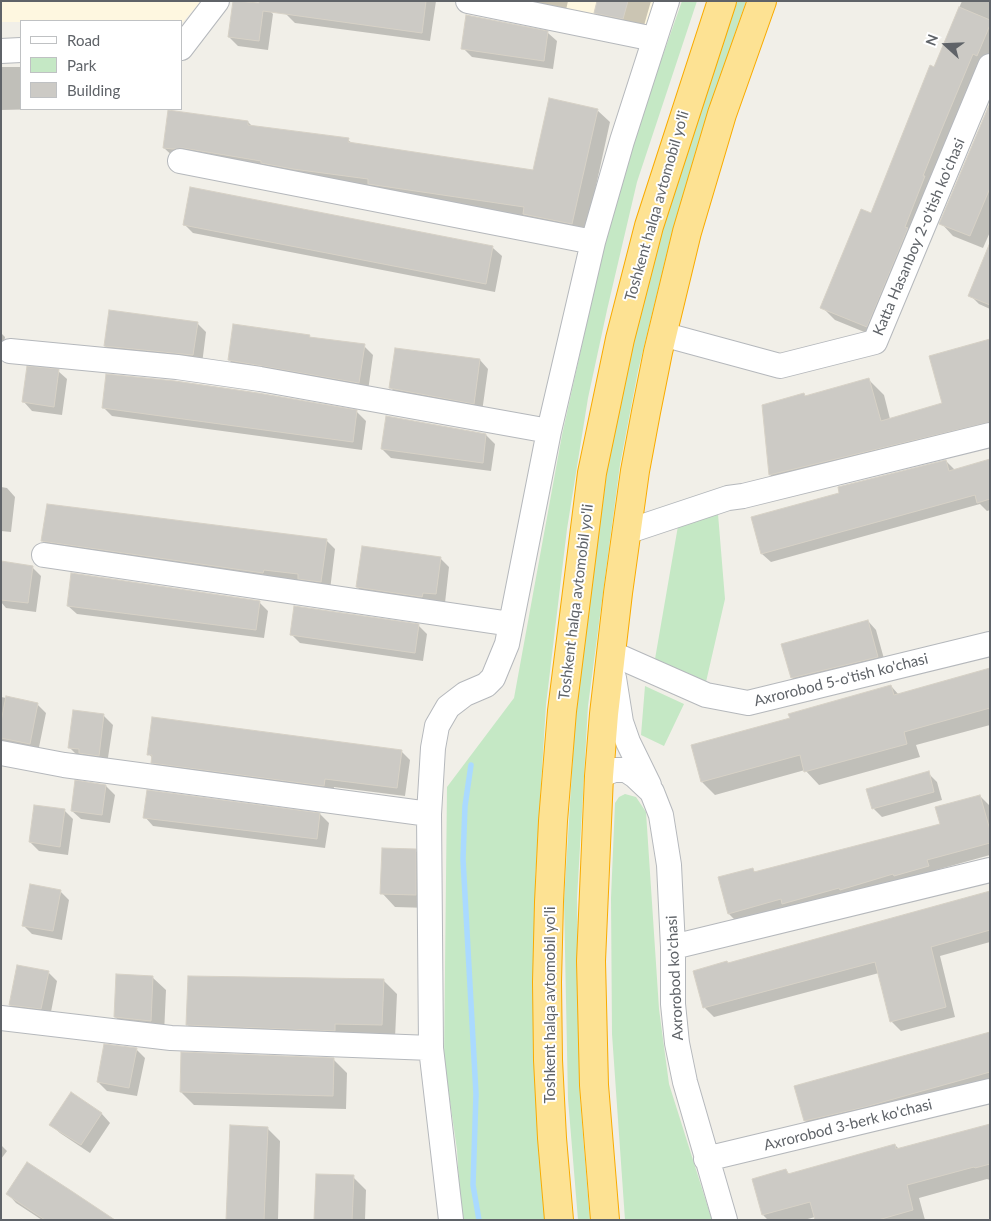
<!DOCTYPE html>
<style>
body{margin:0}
#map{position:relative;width:991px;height:1221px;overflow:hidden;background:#f1efe8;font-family:Lato,sans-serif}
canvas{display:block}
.frame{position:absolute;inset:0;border:2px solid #5f6368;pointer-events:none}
.legend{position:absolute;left:20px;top:20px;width:162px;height:90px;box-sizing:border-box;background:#fff;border:1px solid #bfc1c3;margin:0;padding:6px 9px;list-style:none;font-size:15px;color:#5f6368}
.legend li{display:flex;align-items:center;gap:10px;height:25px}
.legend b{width:25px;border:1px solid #bfc1c3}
.north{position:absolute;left:921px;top:20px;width:50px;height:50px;-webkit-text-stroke:4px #fff;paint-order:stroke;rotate:290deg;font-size:14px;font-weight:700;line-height:20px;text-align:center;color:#5f6368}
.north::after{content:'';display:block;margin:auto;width:18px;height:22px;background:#5f6368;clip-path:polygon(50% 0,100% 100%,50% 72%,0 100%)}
</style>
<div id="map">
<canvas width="991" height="1221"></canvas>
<div class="frame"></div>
<ul class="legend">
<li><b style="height:6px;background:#fff"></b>Road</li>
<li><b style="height:14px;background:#c5e8c5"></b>Park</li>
<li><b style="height:14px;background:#cccac5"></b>Building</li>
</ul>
<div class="north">N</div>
</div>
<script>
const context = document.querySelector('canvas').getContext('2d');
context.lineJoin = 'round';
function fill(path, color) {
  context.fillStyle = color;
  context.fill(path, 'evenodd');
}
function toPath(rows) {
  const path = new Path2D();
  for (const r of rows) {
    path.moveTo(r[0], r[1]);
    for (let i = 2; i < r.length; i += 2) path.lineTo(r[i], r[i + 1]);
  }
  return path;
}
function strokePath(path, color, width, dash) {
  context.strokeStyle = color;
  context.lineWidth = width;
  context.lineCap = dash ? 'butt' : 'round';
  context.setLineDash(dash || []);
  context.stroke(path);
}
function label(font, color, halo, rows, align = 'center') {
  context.font = font + ' Lato,sans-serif';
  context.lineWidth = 4;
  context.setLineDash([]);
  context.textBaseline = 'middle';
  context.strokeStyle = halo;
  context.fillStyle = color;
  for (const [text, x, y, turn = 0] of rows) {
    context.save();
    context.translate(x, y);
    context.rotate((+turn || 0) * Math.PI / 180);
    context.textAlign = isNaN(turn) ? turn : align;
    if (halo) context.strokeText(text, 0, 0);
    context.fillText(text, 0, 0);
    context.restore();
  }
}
fill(toPath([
 [1,1,201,1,183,22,1,22],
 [498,1,656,1,646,32]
]), '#fef7e0');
fill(toPath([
 [682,1,697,1,637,182,607,310,588,398,567,529,546,705,535,881,535,971,547,1220,461,1220,457,1150,444,1060,447,787,514,698,562,435,601,259,616,200,651,89],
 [734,1,746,1,699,140,672,232,638,371,620,465,588,706,577,899,580,1098,590,1220,578,1220,568,1099,564,901,576,705,608,464,626,369,648,275],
 [718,514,725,599,706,682,655,659,678,526],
 [645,686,684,704,664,746,641,735],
 [625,794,636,797,646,812,659,1009,669,1084,712,1220,625,1220,612,1034,611,898,615,803,619,797]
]), '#c5e8c5');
fill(toPath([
 [234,1,264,5,273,14,268,50,238,46,229,37],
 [288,1,436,1,430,41,295,23,286,14],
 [507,1,568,1,566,10],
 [598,1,651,1,641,36,613,30,595,12],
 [962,1,990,1,990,67,879,338,835,320,822,307,872,215],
 [467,16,548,33,557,41,553,69,472,57,463,48],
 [1,67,21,67,21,109,44,109,1,110],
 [990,104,990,232,983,248,953,236,941,223],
 [597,110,610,122,585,236,177,160,164,148,248,122,252,126,348,140,353,144,534,171],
 [184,224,493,248,502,256,495,292,193,233],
 [990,264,990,309,979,304,970,295],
 [197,323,206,332,202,364,114,355,105,346],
 [1,333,5,337,1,364],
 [309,336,312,338,364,346,373,355,368,391,238,369,229,360],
 [990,340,990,439,785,490,770,475,763,406,806,397,869,380,884,395,890,419,943,404],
 [480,360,488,369,482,412,400,397,391,388],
 [58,371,67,379,62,415,32,411,24,402],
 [258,394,357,412,366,421,362,450,112,416,103,407],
 [486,435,495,444,491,471,391,458,382,449],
 [990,460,990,510,987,511,980,504,771,562,762,554,841,493,946,461,955,470],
 [1,487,7,488,15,497,11,532,1,531],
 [326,540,335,549,330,590,51,550,43,541],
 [440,558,449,567,445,603,366,596,357,587],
 [32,567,41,576,36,612,6,608,1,602,1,573],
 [259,602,268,611,264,638,77,614,68,606],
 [868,621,876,630,886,666,801,687,792,678],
 [418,625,427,634,423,661,300,643,291,634],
 [990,670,990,725,916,745,920,757,819,785,805,770,715,795,702,782,791,719,891,686,899,695],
 [1,697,37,704,46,713,38,752,1,745],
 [104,716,113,725,107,764,78,756,69,747],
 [402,752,410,760,405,796,334,787,333,794,161,771,152,762,153,759,149,754],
 [928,773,937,782,942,800,882,817,873,808],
 [106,786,115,795,110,823,81,819,72,811],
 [980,796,990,806,990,855,936,870,938,876,739,924,729,914,720,878,752,869,756,873,941,824],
 [64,810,73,819,68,855,39,851,30,842],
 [320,814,329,823,325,848,153,826,145,817],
 [415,850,428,864,429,908,395,907,382,893],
 [60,891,69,900,62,940,32,934,23,925],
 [990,892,990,942,940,956,955,1017,901,1031,891,1021,879,973,714,1017,704,1007,781,950],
 [48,972,57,981,50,1017,19,1014,10,1005],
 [152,977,166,990,164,1034,129,1030,115,1017],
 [383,980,397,994,395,1038,201,1038,187,1024],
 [990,1037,990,1083,814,1130,805,1121,795,1086],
 [136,1049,145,1058,137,1096,107,1091,98,1082],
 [333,1059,347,1073,346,1109,194,1105,181,1092],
 [71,1094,102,1114,110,1123,90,1153,60,1133,51,1125],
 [990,1126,990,1180,987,1179,919,1198,925,1220,816,1220,815,1217,804,1220,768,1220,763,1215,786,1170,790,1175,895,1145,899,1149],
 [267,1128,280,1141,278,1220,227,1220],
 [1,1145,7,1151,1,1159],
 [353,1177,366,1190,365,1220,315,1220],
 [8,1194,114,1220,42,1220,16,1203]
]), '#0003');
strokePath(toPath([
 [471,765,465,806,463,859,476,1094,473,1185,479,1220]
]), '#aadaff', 5.5);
const building = toPath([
 [233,1,259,3,259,1,426,1,422,33,263,11,259,41,228,37,233,1],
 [597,1,628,1,623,19,594,13,597,1],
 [959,7,990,20,990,25,977,56,973,54,941,131,923,176,925,176,905,227,908,228,867,327,820,308,861,209,871,213,930,65,934,67,959,7],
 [466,15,548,31,544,61,461,49,466,15],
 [549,98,598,109,572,224,523,214,524,207,368,184,368,179,293,169,261,163,261,161,183,148,173,149,163,148,168,110,248,121,248,125,349,138,348,142,533,170,549,98],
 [990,103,990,188,970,236,939,224,990,103],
 [190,187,493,246,486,284,183,225,190,187],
 [989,245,990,245,990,305,968,296,989,245],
 [109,310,198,322,193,355,104,346,109,310],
 [233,324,310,335,309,337,365,344,359,383,228,360,233,324],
 [990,339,990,422,769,475,762,405,804,393,805,396,869,378,881,421,942,403,929,356,990,339],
 [395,348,480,359,474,404,389,388,395,348],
 [27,366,59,369,54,407,22,402,27,366],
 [106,374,175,381,258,393,357,410,353,442,102,408,106,374],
 [386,416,486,434,483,463,381,449,386,416],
 [990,459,990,499,977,503,975,495,761,554,751,517,839,493,838,487,946,460,949,471,990,459],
 [47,504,327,539,321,582,298,579,298,574,264,570,263,573,41,541,47,504],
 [362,546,441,557,436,594,423,593,422,597,356,587,362,546],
 [1,561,33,566,28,603,1,600,1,561],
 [71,573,260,601,256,630,67,606,71,573],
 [294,606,419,624,415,653,290,635,294,606],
 [868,620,878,657,791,678,781,644,868,620],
 [990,668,990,708,904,732,907,744,804,772,800,755,701,782,691,745,790,718,788,714,891,685,894,695,990,668],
 [6,696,38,703,30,744,1,738,1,722,6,696],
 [73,710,104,714,99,756,79,753,79,749,68,748,73,710],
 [152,717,402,750,397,788,325,779,324,786,151,763,152,755,147,755,152,717],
 [929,771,934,792,872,809,866,789,929,771],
 [75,780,106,785,102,815,71,811,75,780],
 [147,790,320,813,317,839,143,818,147,790],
 [980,795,990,830,990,843,927,860,929,866,894,876,893,874,840,890,839,888,782,904,781,899,728,914,718,877,753,868,754,872,940,824,935,807,980,795],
 [34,805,65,809,60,847,29,842,34,805],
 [382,848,416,849,416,895,380,894,382,848],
 [30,884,61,890,53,931,22,926,30,884],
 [990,891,990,930,931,947,946,1007,890,1022,875,962,703,1008,693,971,727,961,728,963,990,891],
 [17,965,49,971,41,1009,9,1005,17,965],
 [116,974,153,976,151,1021,114,1017,116,974],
 [188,976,384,979,382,1025,335,1024,335,1031,186,1025,188,976],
 [990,1032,990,1072,865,1107,804,1121,794,1086,990,1032],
 [104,1044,137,1048,129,1088,97,1082,104,1044],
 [181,1052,334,1058,333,1096,180,1092,181,1052],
 [71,1092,102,1113,81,1145,49,1125,71,1092],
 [990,1124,990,1164,975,1168,974,1167,907,1185,913,1210,878,1220,815,1220,810,1202,762,1215,752,1179,786,1169,788,1174,895,1144,896,1149,990,1124],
 [230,1125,268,1127,264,1220,226,1220,230,1125],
 [27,1162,70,1190,115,1220,45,1220,6,1194,27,1162],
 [316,1174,354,1175,352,1220,314,1220,316,1174]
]);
fill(building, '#cccac5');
strokePath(building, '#d6d1c6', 1);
const minor = toPath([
 [468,1,654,39],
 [181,48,217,1],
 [1,51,21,50],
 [180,161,593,242],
 [662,334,780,366,875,342,990,66],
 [10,351,177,367,260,379,549,431],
 [626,532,728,498,743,496,990,435],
 [44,555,511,624],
 [611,653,706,695,748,703,990,644],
 [614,678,621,722,628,742,649,785],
 [1,753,64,765,429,814],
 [599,776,614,770,626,770,635,776,652,792,661,815,669,865,673,947,673,1004,677,1043,685,1082,725,1220],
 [673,947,990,870],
 [1,1018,171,1038,431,1048],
 [706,1159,990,1091],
 [451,1220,431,1048,429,814,433,748,437,726,448,707,465,694,486,685,493,678,507,644,549,431,593,242,622,141,667,1]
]);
const highway = toPath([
 [559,1220,552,1138,548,1060,547,982,549,902,553,821,562,711,592,473,620,339,649,226,722,1],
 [605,1220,594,1085,591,961,599,776,604,714,618,593,635,471,646,412,658,352,687,232,722,114,762,1]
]);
strokePath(minor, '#b5b8bc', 26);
strokePath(highway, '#f9ab00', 30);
strokePath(minor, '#fff', 24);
strokePath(highway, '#fde293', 28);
label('15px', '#5f6368', '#fff', [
 ["Toshkent halqa avtomobil yo'li",657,206,-74],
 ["Katta Hasanboy 2-o'tish ko'chasi",919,237,-67],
 ["Toshkent halqa avtomobil yo'li",576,602,-83],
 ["Axrorobod 5-o'tish ko'chasi",841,680,-14],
 ["Axrorobod ko'chasi",675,978,-93],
 ["Toshkent halqa avtomobil yo'li",550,1005,-90],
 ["Axrorobod 3-berk ko'chasi",848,1125,-14]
]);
</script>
